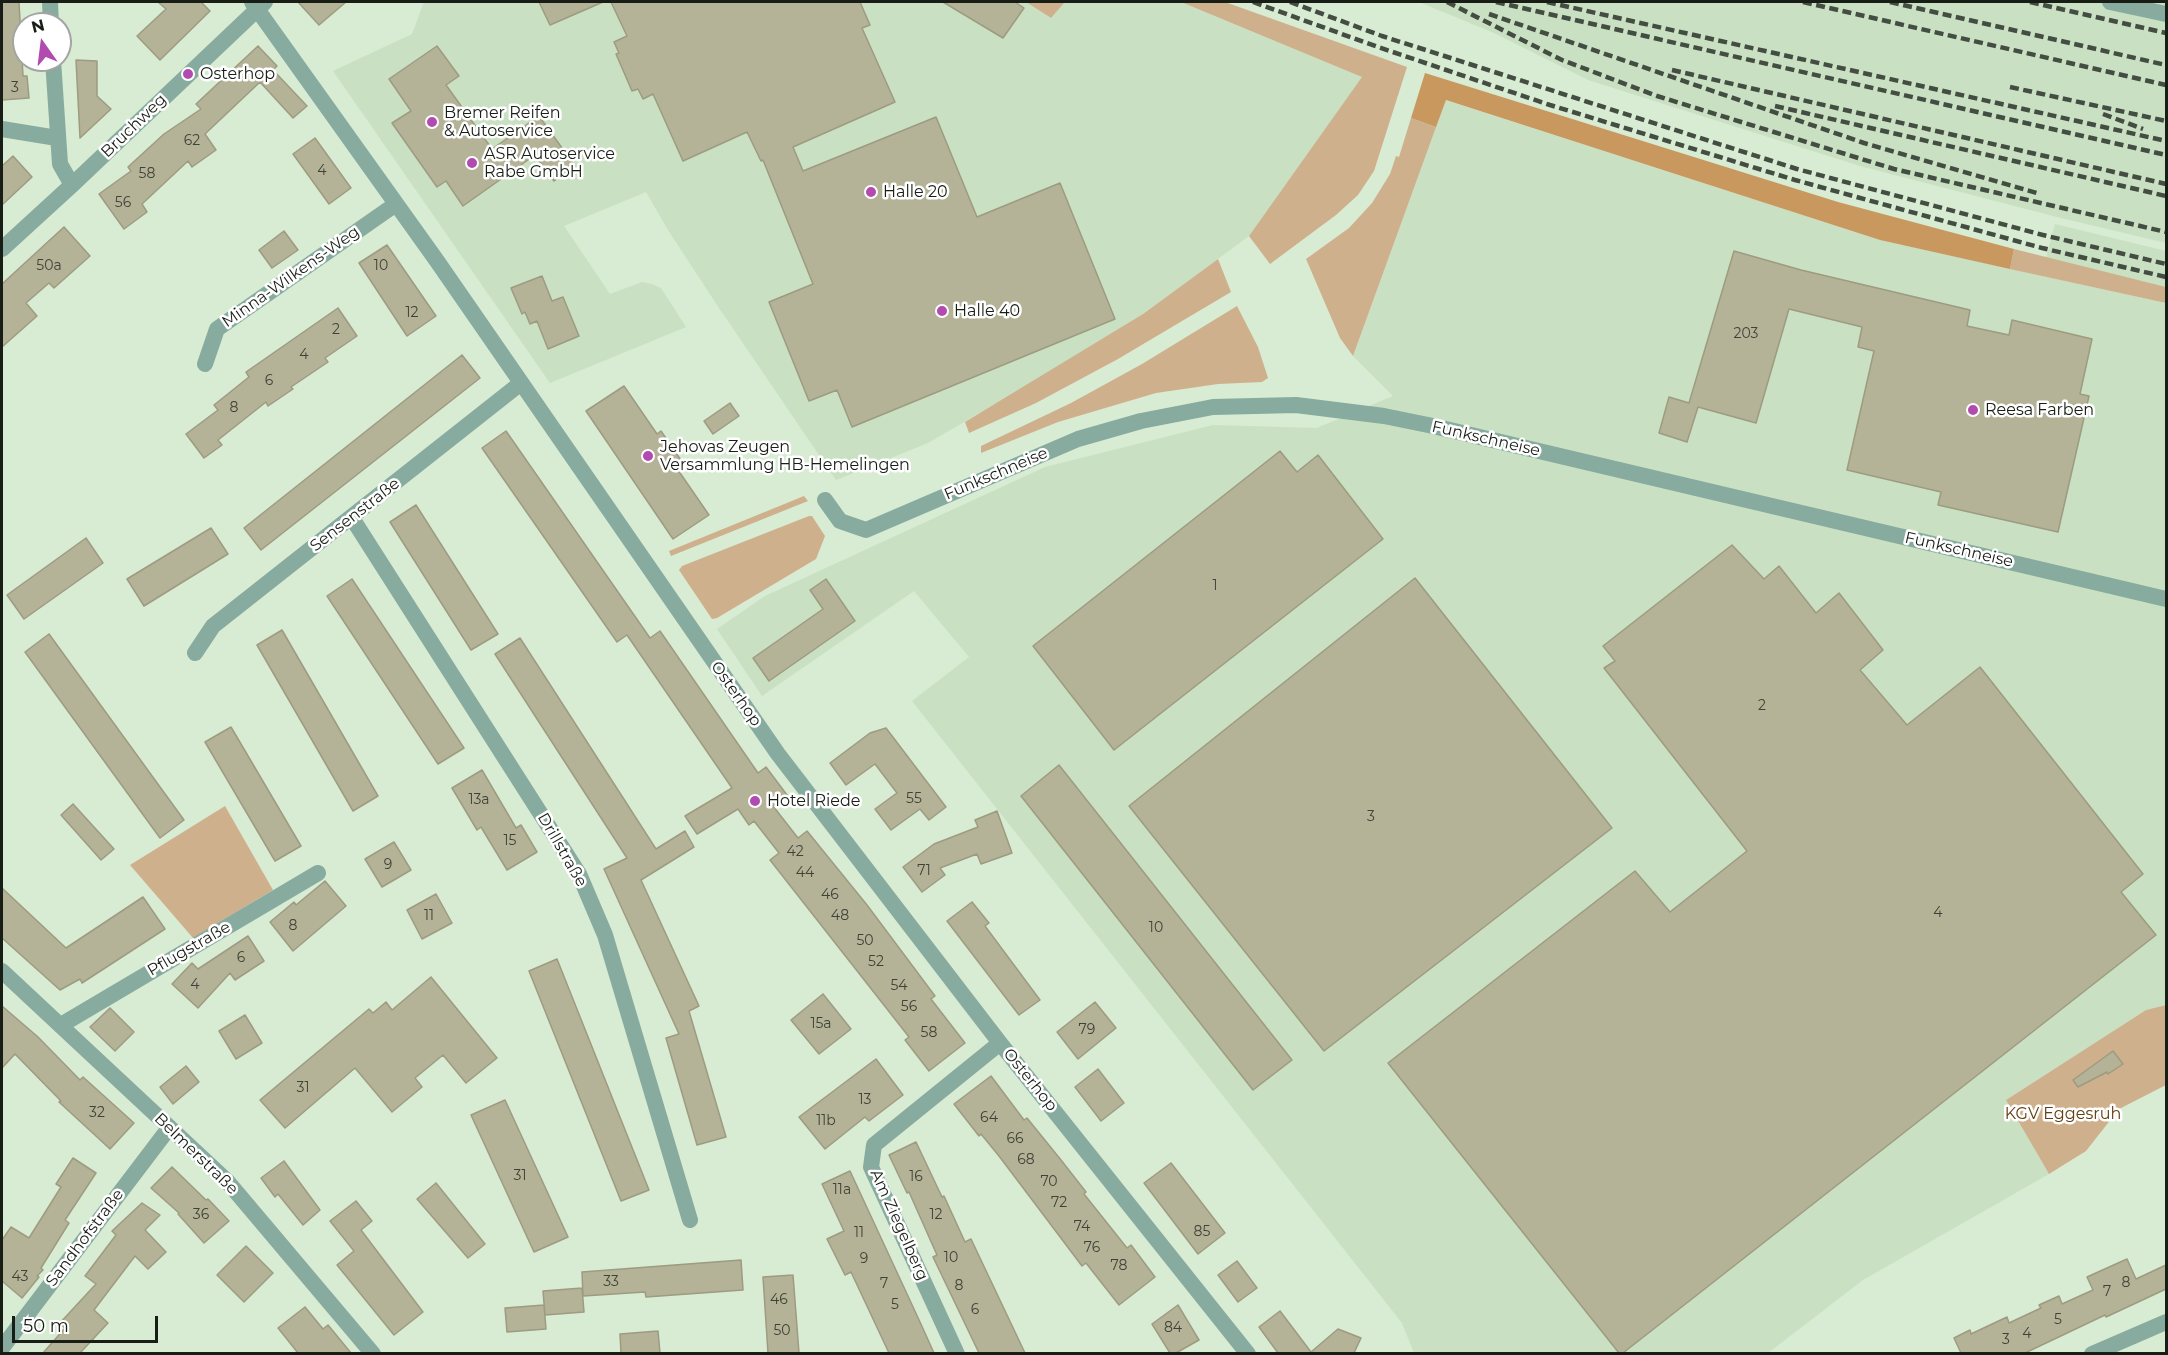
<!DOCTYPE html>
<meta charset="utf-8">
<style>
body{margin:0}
#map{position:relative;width:2168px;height:1355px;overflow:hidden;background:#d8ebd3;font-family:Montserrat,sans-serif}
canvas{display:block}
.frame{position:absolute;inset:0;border:3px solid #181e16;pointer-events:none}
.north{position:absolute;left:12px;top:12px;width:60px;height:60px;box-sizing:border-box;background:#fff;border:2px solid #a3a5a2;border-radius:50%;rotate:346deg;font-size:16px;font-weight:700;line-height:24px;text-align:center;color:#181e16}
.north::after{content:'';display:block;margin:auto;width:21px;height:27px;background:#b14bb0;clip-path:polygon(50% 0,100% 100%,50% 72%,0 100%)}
.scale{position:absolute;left:12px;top:1316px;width:146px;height:27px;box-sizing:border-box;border:3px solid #181e16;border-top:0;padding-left:8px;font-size:18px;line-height:21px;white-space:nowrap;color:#181e16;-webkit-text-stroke:4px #fff;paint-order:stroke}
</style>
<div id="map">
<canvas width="2168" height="1355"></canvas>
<div class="frame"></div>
<div class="north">N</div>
<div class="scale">50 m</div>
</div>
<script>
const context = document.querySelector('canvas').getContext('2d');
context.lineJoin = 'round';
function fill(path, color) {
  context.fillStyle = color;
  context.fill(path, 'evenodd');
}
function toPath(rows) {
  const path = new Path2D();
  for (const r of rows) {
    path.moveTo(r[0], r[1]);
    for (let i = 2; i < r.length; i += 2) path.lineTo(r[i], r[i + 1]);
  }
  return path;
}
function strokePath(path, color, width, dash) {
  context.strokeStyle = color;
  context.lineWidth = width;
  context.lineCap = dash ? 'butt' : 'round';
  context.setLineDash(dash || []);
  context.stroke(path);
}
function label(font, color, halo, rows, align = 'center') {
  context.font = font + ' Montserrat,sans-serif';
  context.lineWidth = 5;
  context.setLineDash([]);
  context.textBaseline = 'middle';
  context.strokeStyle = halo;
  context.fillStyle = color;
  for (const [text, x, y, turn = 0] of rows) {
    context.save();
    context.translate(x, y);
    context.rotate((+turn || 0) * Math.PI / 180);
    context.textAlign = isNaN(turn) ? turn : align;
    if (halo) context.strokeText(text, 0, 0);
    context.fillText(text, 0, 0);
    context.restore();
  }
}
fill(toPath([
 [424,2,1026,2,1051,18,1065,2,1181,2,1363,77,1249,236,1143,314,1033,382,928,443,836,480,719,308,668,230,646,192,564,226,610,294,642,282,652,284,661,288,686,327,550,383,333,71,412,34],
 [1419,2,2166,2,2166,243,2057,217,1860,166,1588,80,1494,33],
 [1445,100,1880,240,2166,303,2166,1005,2146,1010,2006,1100,2049,1174,1863,1280,1768,1353,1414,1353,1402,1323,912,701,969,657,914,591,762,696,717,629,765,596,1045,467,1213,425,1317,428,1393,396,1353,356],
 [2055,224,2166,251,2166,287,2046,258]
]), '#c9e0c2');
fill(toPath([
 [1026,2,1065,2,1051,18],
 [1181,2,1225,2,1407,67,1374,171,1358,195,1336,215,1270,264,1249,236,1362,77],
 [1411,118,1436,127,1353,356,1340,338,1306,259,1349,228,1372,203,1390,174,1396,156,1399,157],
 [2014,249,2166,287,2166,303,2010,269],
 [1218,259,1231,292,1118,359,1036,403,969,433,965,422,1143,314],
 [1237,306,1258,347,1268,378,1262,382,1218,384,1156,393,1058,422,981,453,981,446,1071,403,1142,364],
 [804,496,808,501,671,556,669,551],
 [809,516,812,516,825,536,816,559,717,618,712,619,679,570,682,566],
 [225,806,273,890,193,938,130,865],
 [2166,1005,2166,1085,2119,1109,2086,1151,2049,1174,2006,1100,2146,1010]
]), '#cfb08c');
fill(toPath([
 [1425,73,1838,202,2014,249,2010,269,1880,240,1446,100,1436,127,1411,118]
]), '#c9985f');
const building = toPath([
 [2,2,19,2,23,76,27,76,29,98,2,100,2,2],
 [158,2,201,2,210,11,160,60,137,36,166,9,158,2],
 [298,2,346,2,319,25,298,2],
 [539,2,603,2,550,25,539,2],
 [611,2,860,2,870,25,862,28,895,102,793,147,803,171,936,117,977,217,1060,183,1115,319,852,427,837,390,809,401,769,302,813,284,763,160,761,161,747,132,683,161,653,94,643,99,638,89,632,91,616,54,619,53,614,42,627,36,611,2],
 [943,2,1015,2,1024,8,1003,38,943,2],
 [258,46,277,66,273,70,307,106,293,118,260,82,205,134,216,150,192,167,188,161,142,204,147,212,124,229,99,194,131,171,128,167,164,134,201,109,196,104,258,46],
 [437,46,459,76,446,85,492,149,539,116,575,166,554,181,535,155,463,206,446,181,437,187,392,123,411,111,389,79,437,46],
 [76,60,97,61,97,96,111,109,80,138,76,60],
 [315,138,351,188,329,204,293,154,315,138],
 [13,156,32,177,2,205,2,166,13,156],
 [64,227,90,256,54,288,49,283,26,303,37,316,2,347,2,284,64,227],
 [284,231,298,250,272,268,259,250,284,231],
 [387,245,436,316,407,336,359,263,387,245],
 [1734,251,1801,270,1970,310,1967,326,2009,335,2012,320,2092,339,2080,394,2089,396,2058,532,1938,505,1941,492,1847,470,1874,351,1858,347,1862,327,1789,309,1756,423,1698,407,1687,442,1659,433,1669,397,1689,403,1734,251],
 [542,276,552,301,563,297,579,336,548,349,537,321,530,324,525,312,522,314,511,288,542,276],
 [338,308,357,336,325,358,328,362,291,387,293,389,268,406,266,402,218,440,222,445,204,458,186,434,218,410,214,405,249,377,246,372,338,308],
 [462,355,480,378,261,550,244,528,462,355],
 [624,386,657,434,661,431,685,466,678,470,709,515,673,539,586,411,624,386],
 [730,403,739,416,713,434,704,421,730,403],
 [506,431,650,638,660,631,758,773,766,767,787,795,773,806,798,838,807,831,867,905,935,996,931,999,965,1043,929,1071,905,1040,909,1037,770,860,779,853,754,821,749,825,738,809,697,834,685,816,732,788,627,635,617,642,482,448,506,431],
 [1280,451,1297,472,1318,455,1383,539,1114,750,1033,646,1280,451],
 [416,505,498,634,471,650,390,522,416,505],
 [211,528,228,554,144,606,127,579,211,528],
 [86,538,103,563,24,619,7,595,86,538],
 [1732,545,1764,579,1779,566,1816,613,1839,593,1883,650,1860,670,1907,725,1980,667,2143,874,2121,892,2156,935,1623,1353,1619,1353,1388,1063,1635,871,1670,912,1747,851,1604,668,1615,661,1603,646,1732,545],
 [1415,578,1612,828,1324,1051,1129,806,1415,578],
 [352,579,464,748,438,764,327,596,352,579],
 [826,579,855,621,769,681,753,658,823,609,810,590,826,579],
 [282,630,378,796,353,811,257,645,282,630],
 [49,634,184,820,160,838,25,652,49,634],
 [520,638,656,849,685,831,694,847,641,880,699,1006,689,1011,726,1137,697,1145,666,1038,679,1034,604,869,627,858,495,654,520,638],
 [231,727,301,846,275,861,205,742,231,727],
 [886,728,946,807,929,820,920,809,891,830,875,809,897,793,875,764,846,785,830,763,870,733,886,728],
 [1059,765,1292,1060,1253,1090,1021,796,1059,765],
 [482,770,516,828,521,825,537,852,507,870,481,827,477,830,452,788,482,770],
 [73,804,114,849,101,860,61,815,73,804],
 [997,811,1012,853,981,864,977,854,940,868,945,875,922,892,903,867,934,844,978,827,975,820,997,811],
 [394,842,411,870,382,887,365,859,394,842],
 [325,881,346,906,293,951,270,922,294,902,296,905,325,881],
 [2,888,66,948,143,897,165,929,82,983,80,979,60,990,2,938,2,888],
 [436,894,452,923,422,939,407,910,436,894],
 [972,902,989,923,985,926,1040,1000,1019,1015,947,921,972,902],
 [248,936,264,961,235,980,230,973,198,1008,172,984,192,963,198,969,248,936],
 [557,959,649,1190,621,1201,529,971,557,959],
 [431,977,497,1058,466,1083,443,1055,415,1078,422,1087,392,1112,355,1068,285,1128,260,1100,369,1009,373,1013,386,1002,392,1010,431,977],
 [823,994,851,1029,819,1054,791,1020,823,994],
 [1095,1002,1116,1028,1078,1059,1057,1032,1095,1002],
 [2,1006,38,1037,80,1080,83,1077,134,1123,110,1149,59,1102,61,1101,15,1054,2,1068,2,1006],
 [110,1008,134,1032,115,1051,90,1027,110,1008],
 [245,1015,262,1043,236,1059,219,1031,245,1015],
 [2113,1051,2123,1064,2108,1074,2107,1072,2078,1087,2073,1080,2113,1051],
 [876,1059,903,1095,869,1121,865,1117,825,1149,799,1117,876,1059],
 [186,1066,199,1082,173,1104,160,1087,186,1066],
 [1098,1069,1124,1103,1101,1121,1075,1087,1098,1069],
 [991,1076,1024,1120,1027,1118,1061,1160,1086,1192,1084,1194,1127,1248,1131,1245,1155,1277,1119,1305,1086,1263,1082,1266,999,1156,981,1134,979,1136,954,1104,991,1076],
 [505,1100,568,1237,534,1252,471,1115,505,1100],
 [916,1142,942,1197,944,1196,965,1242,971,1239,1025,1353,979,1353,933,1257,937,1255,909,1192,907,1193,889,1155,916,1142],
 [73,1158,96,1173,65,1220,69,1223,41,1268,43,1270,37,1276,39,1277,22,1298,2,1281,2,1240,11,1227,29,1238,61,1187,56,1184,73,1158],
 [284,1161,320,1210,303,1225,278,1194,275,1197,261,1178,284,1161],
 [1171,1163,1225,1233,1198,1254,1144,1183,1171,1163],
 [172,1167,206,1200,208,1199,229,1221,204,1243,178,1214,179,1213,151,1188,172,1167],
 [850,1171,920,1322,934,1353,889,1353,851,1272,845,1275,827,1239,844,1231,822,1184,850,1171],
 [436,1183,485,1244,468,1258,417,1199,436,1183],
 [356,1201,372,1221,361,1230,423,1312,394,1335,337,1265,354,1251,330,1221,356,1201],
 [142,1203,160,1215,145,1230,166,1252,148,1269,135,1256,94,1310,108,1323,80,1353,43,1353,65,1328,59,1324,96,1284,85,1276,116,1235,112,1231,142,1203],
 [246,1246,273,1273,244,1302,217,1275,246,1246],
 [2127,1259,2136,1279,2166,1265,2166,1289,2106,1317,2105,1315,2025,1353,1961,1353,1954,1338,1970,1330,1971,1334,2007,1317,2009,1323,2041,1308,2039,1305,2059,1296,2062,1304,2093,1290,2087,1277,2127,1259],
 [741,1260,743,1290,646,1297,645,1292,583,1296,582,1272,741,1260],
 [1237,1261,1257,1288,1238,1302,1218,1275,1237,1261],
 [793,1275,799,1353,768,1353,763,1277,793,1275],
 [582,1288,584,1312,545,1315,543,1291,582,1288],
 [544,1305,546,1329,507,1332,505,1308,544,1305],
 [1178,1305,1199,1340,1176,1353,1170,1353,1152,1324,1178,1305],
 [305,1307,323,1329,328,1325,351,1353,298,1353,278,1328,305,1307],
 [1280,1311,1311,1352,1338,1329,1361,1338,1354,1353,1278,1353,1259,1327,1280,1311],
 [658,1331,660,1353,621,1353,620,1334,658,1331]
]);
fill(building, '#b4b297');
strokePath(building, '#9d9b80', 1.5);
strokePath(toPath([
 [50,2,51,24],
 [252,2,437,261,778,754,1000,1043,1248,1354],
 [2110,2,2166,14],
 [53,60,60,164,72,185],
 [2,129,57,138],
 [2,249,72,185,265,2],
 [205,364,217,329,396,204],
 [825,500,840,521,866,530,1078,439,1141,421,1213,407,1296,405,1384,416,1433,426,2166,599],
 [352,518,579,874,605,935,690,1220],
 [195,653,213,626,521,383],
 [2,971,227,1181,373,1354],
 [61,1025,318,873],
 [2,1348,169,1128],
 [957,1354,871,1167,874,1145,1000,1043],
 [2092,1354,2166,1322]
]), '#87ab9f', 16);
strokePath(toPath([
 [1253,2,1378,47,1550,105,1795,180,2042,248,2166,277],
 [1290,2,1382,36,1797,169,2043,235,2166,264],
 [1447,2,1562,60,1657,96,1894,169,2166,232],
 [1496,2,2166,155],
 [1547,2,2166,141],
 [1803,2,2166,85],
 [1890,2,2166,65],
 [2030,2,2166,33],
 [1489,14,1864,143,2037,193],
 [1672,70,2166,184],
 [2010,87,2166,121],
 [1775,106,2166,196],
 [2103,114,2143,129]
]), '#444d41', 4.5, [9, 4.5]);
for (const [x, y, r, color] of [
 [188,74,6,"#b14bb0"],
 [432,122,6,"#b14bb0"],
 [472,163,6,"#b14bb0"],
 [871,192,6,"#b14bb0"],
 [942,311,6,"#b14bb0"],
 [1973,410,6,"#b14bb0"],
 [648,456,6,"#b14bb0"],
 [755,801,6,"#b14bb0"]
]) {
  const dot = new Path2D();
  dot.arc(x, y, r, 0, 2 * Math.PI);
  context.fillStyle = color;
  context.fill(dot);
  strokePath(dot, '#fff', 2);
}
label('14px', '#3f4336', null, [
 ["3",15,88],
 ["62",192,141],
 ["4",322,171],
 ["58",147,174],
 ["56",123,203],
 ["50a",49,266],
 ["10",381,266],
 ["12",412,313],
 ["2",336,330],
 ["203",1746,334],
 ["4",304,355],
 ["6",269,381],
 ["8",234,408],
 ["1",1215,586],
 ["2",1762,706],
 ["55",914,799],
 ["13a",479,800],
 ["3",1371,817],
 ["15",510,841],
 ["42",795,852],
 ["9",388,865],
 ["71",924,871],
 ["44",805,873],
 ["46",830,895],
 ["4",1938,913],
 ["11",429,916],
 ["48",840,916],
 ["8",293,926],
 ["10",1156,928],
 ["50",865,941],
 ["6",241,958],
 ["52",876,962],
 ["4",195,985],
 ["54",899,986],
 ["56",909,1007],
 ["15a",821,1024],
 ["79",1087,1030],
 ["58",929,1033],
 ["31",303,1088],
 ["13",865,1100],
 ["32",97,1113],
 ["64",989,1118],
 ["11b",826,1121],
 ["66",1015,1139],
 ["68",1026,1160],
 ["31",520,1176],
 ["16",916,1177],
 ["70",1049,1182],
 ["11a",842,1190],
 ["72",1059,1203],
 ["36",201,1215],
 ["12",936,1215],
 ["74",1082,1227],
 ["85",1202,1232],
 ["11",859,1233],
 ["76",1092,1248],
 ["10",951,1258],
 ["9",864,1259],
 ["78",1119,1266],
 ["43",20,1277],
 ["33",611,1282],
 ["8",2126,1283],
 ["7",884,1284],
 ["8",959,1286],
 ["7",2107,1292],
 ["46",779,1300],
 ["5",895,1305],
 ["6",975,1310],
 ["5",2058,1320],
 ["84",1173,1328],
 ["50",782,1331],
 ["4",2027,1334],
 ["3",2006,1340]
]);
label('16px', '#181e16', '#fff', [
 ["Osterhop",200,74],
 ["Bremer Reifen",444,113],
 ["& Autoservice",444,131],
 ["ASR Autoservice",484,154],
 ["Rabe GmbH",484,172],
 ["Halle 20",883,192],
 ["Halle 40",954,311],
 ["Reesa Farben",1985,410],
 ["Jehovas Zeugen",660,447],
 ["Versammlung HB-Hemelingen",660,465],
 ["Hotel Riede",767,801]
], 'left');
label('16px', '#181e16', '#fff', [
 ["Bruchweg",134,126,-44],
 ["Minna-Wilkens-Weg",291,277,-35],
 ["Funkschneise",1486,439,13],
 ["Funkschneise",996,474,-23],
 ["Sensenstraße",355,515,-38],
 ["Funkschneise",1959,550,13],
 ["Osterhop",736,694,55],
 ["Drillstraße",562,850,60],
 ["Pflugstraße",189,949,-30],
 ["Osterhop",1030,1080,51],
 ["Belmerstraße",196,1154,44],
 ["Am Ziegelberg",899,1225,66],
 ["Sandhofstraße",85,1238,-53]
]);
label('16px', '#614013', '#fff', [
 ["KGV Eggesruh",2063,1114]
]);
</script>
